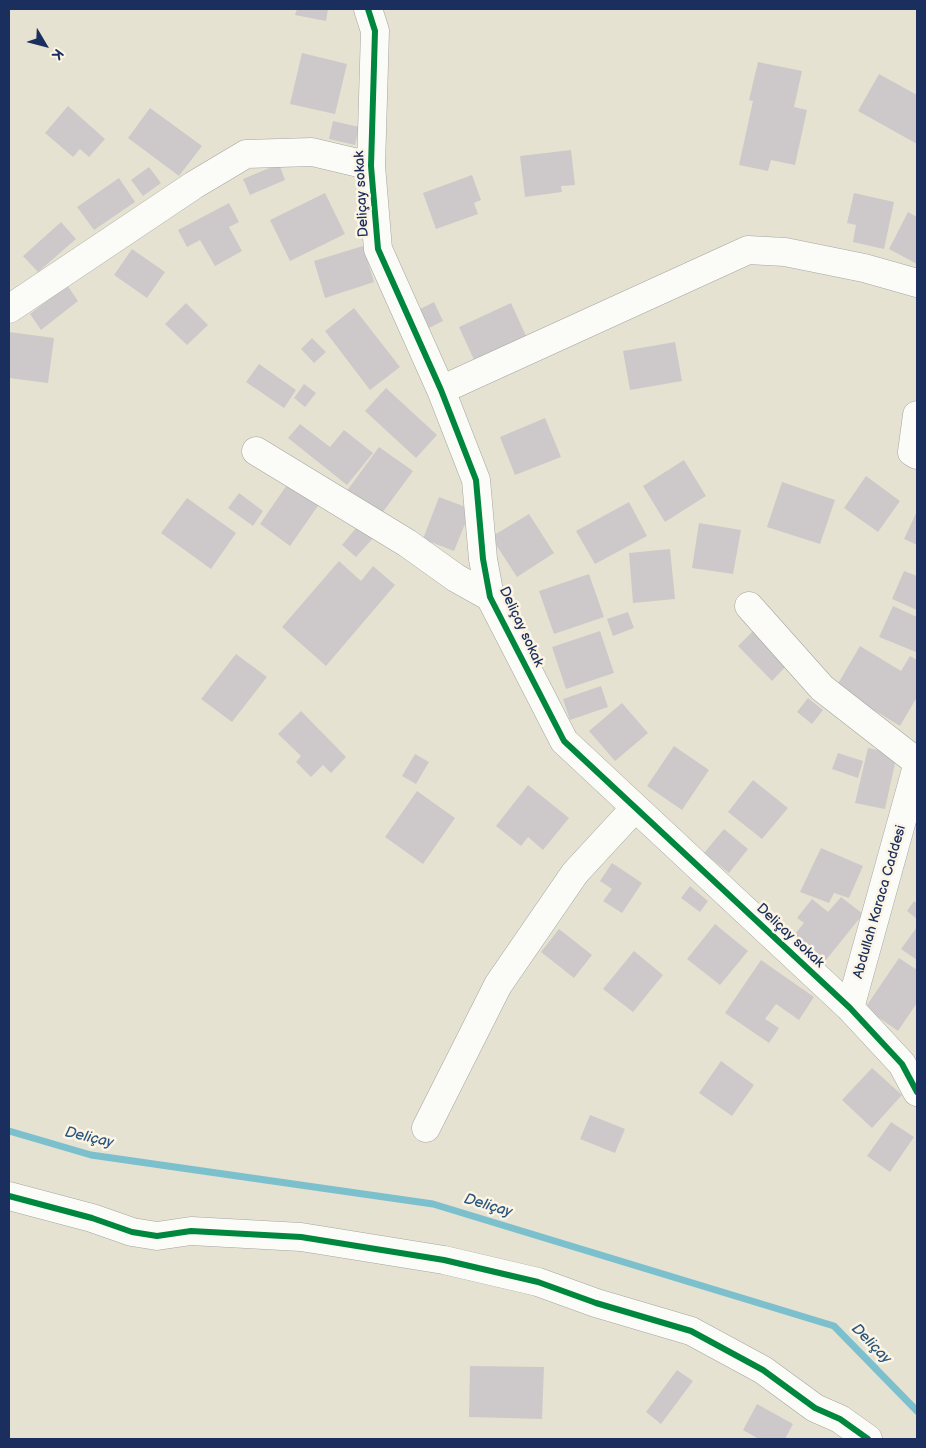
<!DOCTYPE html>
<meta charset="utf-8">
<style>
body{margin:0}
#map{position:relative;width:926px;height:1448px;overflow:hidden;background:#e6e2d1;font-family:"Balsamiq Sans",sans-serif}
canvas{display:block}
.frame{position:absolute;inset:0;border:10px solid #1b2f5e;pointer-events:none}
.north{position:absolute;left:20px;top:20px;width:50px;height:50px;-webkit-text-stroke:4px #fcf5e5;paint-order:stroke;rotate:127deg;font-size:14px;font-weight:700;line-height:20px;text-align:center;color:#1b2f5e}
.north::after{content:'';display:block;margin:auto;width:18px;height:22px;background:#1b2f5e;clip-path:polygon(50% 0,100% 100%,50% 72%,0 100%)}
</style>
<div id="map">
<canvas width="926" height="1448"></canvas>
<div class="frame"></div>
<div class="north">K</div>
</div>
<script>
const context = document.querySelector('canvas').getContext('2d');
context.lineJoin = 'round';
function toPath(rows) {
  const path = new Path2D();
  for (const r of rows) {
    path.moveTo(r[0], r[1]);
    for (let i = 2; i < r.length; i += 2) path.lineTo(r[i], r[i + 1]);
  }
  return path;
}
function strokePath(path, color, width, dash) {
  context.strokeStyle = color;
  context.lineWidth = width;
  context.lineCap = dash ? 'butt' : 'round';
  context.setLineDash(dash || []);
  context.stroke(path);
}
function fill(path, color) {
  context.fillStyle = color;
  context.fill(path, 'evenodd');
}
function label(font, color, halo, rows, align = 'center') {
  context.font = font + ' "Balsamiq Sans",sans-serif';
  context.lineWidth = 5;
  context.setLineDash([]);
  context.textBaseline = 'middle';
  context.strokeStyle = halo;
  context.fillStyle = color;
  for (const [text, x, y, turn = 0] of rows) {
    context.save();
    context.translate(x, y);
    context.rotate((+turn || 0) * Math.PI / 180);
    context.textAlign = isNaN(turn) ? turn : align;
    if (halo) context.strokeText(text, 0, 0);
    context.fillText(text, 0, 0);
    context.restore();
  }
}
strokePath(toPath([
 [9,1131,91,1155,433,1204,834,1326,917,1411]
]), '#7cc0ce', 7);
fill(toPath([
 [297,9,328,9,326,21,295,15],
 [302,53,347,64,335,114,290,104],
 [758,62,802,71,794,107,807,110,795,165,771,160,768,171,739,165,753,101,749,100],
 [879,74,917,95,917,144,858,111],
 [68,106,105,139,89,157,80,149,73,157,45,133],
 [150,108,202,146,179,176,128,138],
 [333,121,359,127,355,145,329,139],
 [571,150,575,185,561,186,562,192,525,197,520,156],
 [279,164,285,180,250,195,243,179],
 [149,167,161,183,143,196,131,180],
 [472,175,481,200,474,203,478,214,436,229,423,193],
 [119,178,135,202,94,230,77,207],
 [325,193,345,234,290,261,270,220],
 [854,193,894,202,884,249,853,242,856,225,847,223],
 [229,203,239,222,229,227,242,251,215,266,200,240,187,247,178,230],
 [908,212,917,217,917,264,889,249],
 [61,222,76,239,38,272,23,256],
 [363,246,374,282,325,298,314,261],
 [132,249,165,272,147,298,114,275],
 [67,285,78,301,41,330,30,314],
 [434,302,443,321,429,328,420,309],
 [186,303,208,325,187,345,165,324],
 [511,303,527,338,475,362,459,327],
 [354,308,400,367,370,390,325,331],
 [9,332,54,338,48,383,9,378],
 [312,338,326,352,314,363,301,349],
 [675,342,682,381,630,390,623,351],
 [259,364,296,390,284,408,246,382],
 [304,384,316,393,305,407,294,398],
 [386,388,437,435,416,458,365,411],
 [545,418,561,457,515,475,500,437],
 [300,424,330,447,344,430,373,453,347,485,288,438],
 [379,447,413,471,380,516,346,492],
 [684,460,706,496,665,522,643,486],
 [866,476,900,501,878,532,844,508],
 [291,479,322,500,290,546,260,524],
 [782,482,835,500,820,544,767,527],
 [239,493,263,511,253,526,228,508],
 [439,497,471,509,454,551,423,539],
 [187,498,236,533,211,569,161,533],
 [629,502,647,536,595,564,576,531],
 [917,511,917,545,904,539],
 [529,514,554,553,517,577,491,537],
 [361,522,376,535,356,557,342,545],
 [699,523,741,530,733,574,692,568],
 [670,549,675,599,633,603,629,553],
 [339,561,361,581,373,566,395,585,326,666,282,627],
 [904,571,917,576,917,610,892,599],
 [589,574,604,617,554,634,539,591],
 [893,606,917,617,916,652,879,637],
 [628,612,634,628,613,636,607,619],
 [754,630,787,665,772,681,738,646],
 [600,631,614,673,566,689,552,647],
 [860,646,901,671,910,656,917,660,917,697,900,726,836,687],
 [236,654,267,677,232,722,201,699],
 [601,686,608,707,570,720,563,699],
 [808,698,823,710,812,724,797,712],
 [622,703,648,733,615,761,589,731],
 [301,711,346,757,331,773,323,765,311,777,296,762,301,756,278,734],
 [674,746,709,770,682,810,647,786],
 [868,748,897,754,885,809,855,803],
 [838,753,863,761,858,778,832,769],
 [415,754,429,762,416,784,402,776],
 [753,780,788,808,762,839,728,812],
 [528,785,569,818,543,850,528,837,521,846,496,826],
 [417,791,455,818,423,864,385,837],
 [724,829,748,849,729,873,704,853],
 [821,848,863,866,849,898,834,893,829,903,800,892],
 [612,863,642,883,622,913,603,901,612,889,600,881],
 [690,886,708,901,700,912,681,898],
 [841,897,863,914,826,960,794,935,804,923,797,918,812,899,828,912],
 [914,901,917,903,917,919,907,911],
 [715,924,748,951,720,985,687,959],
 [917,927,917,960,901,949],
 [559,929,592,955,574,978,541,952],
 [634,951,663,975,633,1012,603,989],
 [899,958,917,970,917,1003,898,1031,865,1008],
 [761,960,814,997,799,1020,776,1004,765,1019,779,1028,769,1043,725,1013],
 [721,1061,754,1085,732,1116,699,1093],
 [872,1068,902,1095,872,1128,842,1100],
 [590,1115,625,1129,615,1153,580,1139],
 [891,1122,914,1137,890,1172,867,1156],
 [470,1366,544,1367,542,1419,469,1417],
 [677,1370,693,1381,661,1424,646,1412],
 [757,1404,793,1424,785,1439,759,1439,743,1430]
]), '#cdc9ca');
const minor = toPath([
 [368,9,375,31,371,166,378,249,441,390,476,480,483,559,490,597,564,741,850,1008,902,1064,917,1092],
 [9,309,194,185,246,154,312,152,371,166],
 [441,390,748,250,785,252,864,268,917,283],
 [917,415,912,452,917,455],
 [256,451,407,543,456,578,490,597],
 [749,606,822,688,917,762],
 [850,1008,917,766],
 [426,1128,498,985,575,873,635,808],
 [9,1196,92,1218,132,1232,157,1236,191,1231,301,1237,444,1260,538,1282,596,1303,691,1331,763,1370,815,1408,840,1419,868,1439]
]);
strokePath(minor, '#a5a4a1', 29);
strokePath(minor, '#fbfbf8', 28);
strokePath(toPath([
 [368,9,375,31,371,166,378,249,441,390,476,480,483,559,490,597,564,741,850,1008,902,1064,917,1092],
 [9,1196,92,1218,132,1232,157,1236,191,1231,301,1237,444,1260,538,1282,596,1303,691,1331,763,1370,815,1408,840,1419,868,1439]
]), '#00873e', 6);
label('14px', '#1b2f5e', '#fcf5e5', [
 ["Deliçay sokak",362,194,-93],
 ["Deliçay sokak",521,627,65],
 ["Abdullah Karaca Caddesi",880,902,-74],
 ["Deliçay sokak",790,936,43]
]);
label('italic 15px', '#2a567f', '#fcf5e5', [
 ["Deliçay",89,1138,13],
 ["Deliçay",488,1206,17],
 ["Deliçay",871,1344,45]
]);
</script>
